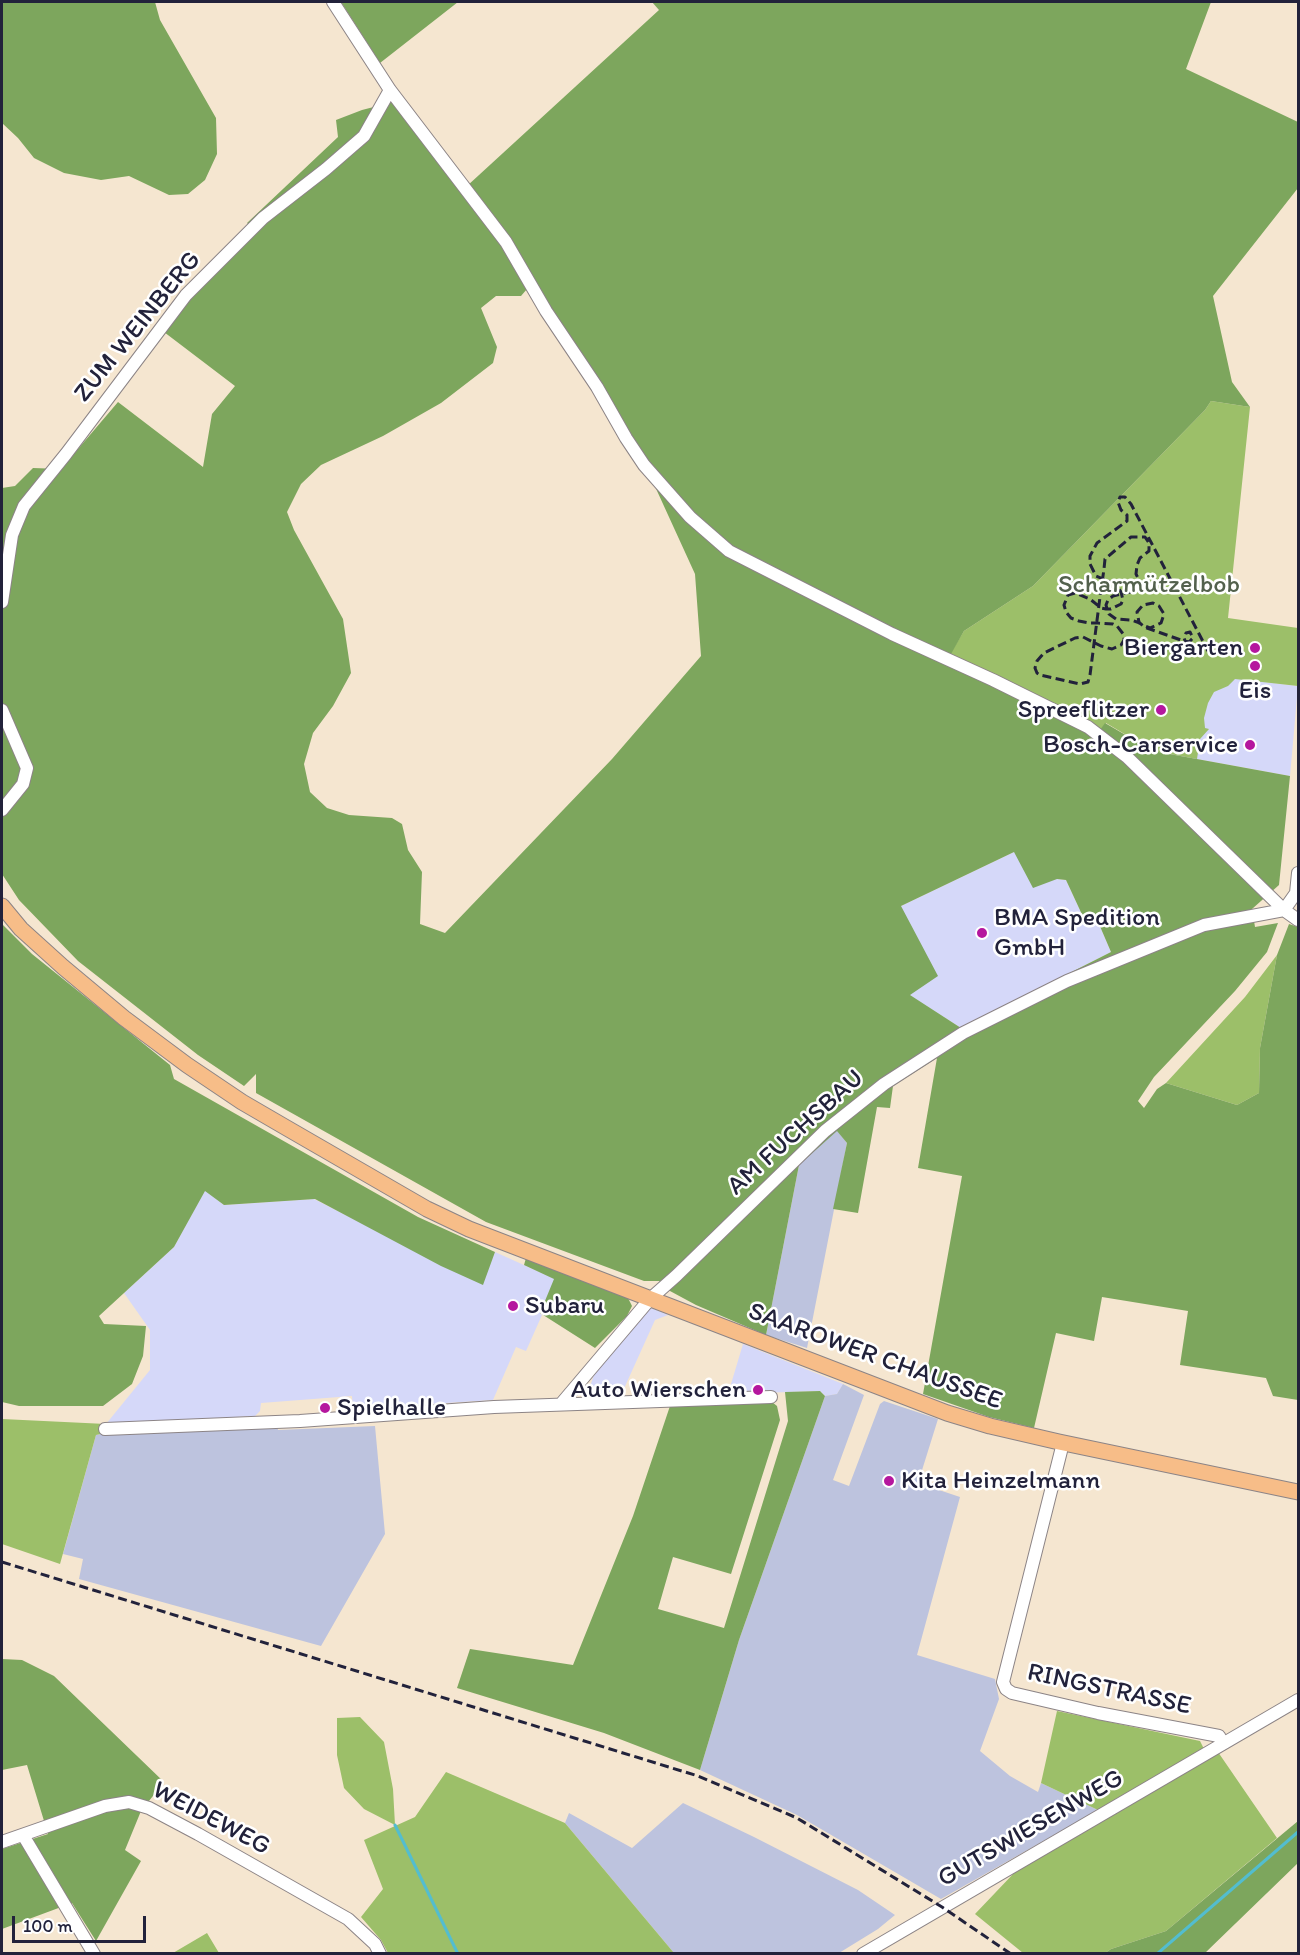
<!DOCTYPE html>
<meta charset="utf-8">
<style>
body{margin:0}
#map{position:relative;width:1300px;height:1955px;overflow:hidden;background:#f5e6d0;font-family:Itim,sans-serif}
canvas{display:block}
.frame{position:absolute;inset:0;border:3px solid #22223b;pointer-events:none}
.scale{position:absolute;left:12px;top:1916px;width:134px;height:27px;box-sizing:border-box;border:3px solid #22223b;border-top:0;padding-left:8px;font-size:18px;line-height:21px;white-space:nowrap;color:#22223b;-webkit-text-stroke:4px #fff;paint-order:stroke}
</style>
<div id="map">
<canvas width="1300" height="1955"></canvas>
<div class="frame"></div>
<div class="scale">100 m</div>
</div>
<script>
const context = document.querySelector('canvas').getContext('2d');
context.lineJoin = 'round';
function fill(path, color) {
  context.fillStyle = color;
  context.fill(path, 'evenodd');
}
function toPath(rows) {
  const path = new Path2D();
  for (const r of rows) {
    path.moveTo(r[0], r[1]);
    for (let i = 2; i < r.length; i += 2) path.lineTo(r[i], r[i + 1]);
  }
  return path;
}
function strokePath(path, color, width, dash) {
  context.strokeStyle = color;
  context.lineWidth = width;
  context.lineCap = dash ? 'butt' : 'round';
  context.setLineDash(dash || []);
  context.stroke(path);
}
function label(font, color, halo, rows, align = 'center') {
  context.font = font + ' Itim,sans-serif';
  context.lineWidth = 5;
  context.setLineDash([]);
  context.textBaseline = 'middle';
  context.strokeStyle = halo;
  context.fillStyle = color;
  for (const [text, x, y, turn = 0] of rows) {
    context.save();
    context.translate(x, y);
    context.rotate((+turn || 0) * Math.PI / 180);
    context.textAlign = isNaN(turn) ? turn : align;
    if (halo) context.strokeText(text, 0, 0);
    context.fillText(text, 0, 0);
    context.restore();
  }
}
fill(toPath([
 [1151,668,1298,686,1290,776,1153,751],
 [1014,852,1057,879,1066,880,1085,921,1096,917,1111,952,961,1028,909,995,901,906],
 [205,1190,224,1205,314,1199,482,1284,495,1252,555,1279,540,1313,542,1315,526,1351,516,1347,493,1400,353,1409,352,1396,261,1403,260,1411,255,1416,106,1424,150,1370,150,1330,124,1293,174,1247],
 [651,1308,668,1315,655,1320,622,1393,587,1395,595,1372,622,1339],
 [743,1344,843,1384,837,1394,825,1396,820,1391,728,1394]
]), '#d5d8f9');
fill(toPath([
 [837,1130,847,1143,807,1348,766,1335,799,1165],
 [843,1384,864,1395,833,1480,849,1486,880,1404,884,1401,938,1419,918,1483,960,1497,917,1655,995,1679,999,1699,980,1751,1010,1776,1038,1792,1041,1783,1098,1810,941,1899,797,1815,700,1770,739,1640,825,1396,837,1394],
 [277,1425,278,1430,375,1426,385,1534,321,1646,79,1579,83,1559,63,1554,96,1435,105,1433],
 [683,1803,754,1837,858,1890,895,1915,878,1929,839,1953,674,1953,565,1823,569,1813,632,1848]
]), '#bdc3de');
fill(toPath([
 [1211,401,1250,407,1228,618,1298,628,1298,686,1235,679,1228,686,1214,692,1208,703,1204,718,1205,728,1209,729,1200,739,1197,759,1153,751,1106,723,1101,730,950,654,964,631,1033,586,1205,410],
 [1277,955,1260,1048,1259,1093,1237,1105,1166,1083,1245,997],
 [2,1419,106,1424,105,1433,96,1435,60,1564,2,1544],
 [1057,1711,1200,1741,1204,1749,1098,1810,1041,1783],
 [360,1717,384,1742,393,1789,395,1825,364,1809,344,1788,337,1755,337,1718],
 [1218,1752,1277,1838,1166,1931,1111,1949,1105,1953,1023,1953,975,1914,1015,1872],
 [446,1772,565,1823,674,1953,388,1953,381,1940,361,1917,383,1889,364,1840,415,1817],
 [207,1933,219,1953,173,1953]
]), '#9cbf69');
fill(toPath([
 [2,2,155,2,160,20,216,118,217,154,205,180,188,194,169,195,129,176,101,180,64,173,34,158,18,138,2,123],
 [341,2,458,2,380,63],
 [652,2,1211,2,1186,69,1298,122,1298,188,1213,296,1232,382,1250,407,1211,401,1205,410,1033,586,964,631,951,654,1087,719,1100,730,1105,723,1153,751,1290,776,1279,885,1252,909,1255,927,1278,923,1267,952,1235,991,1154,1077,1138,1101,1144,1108,1157,1089,1166,1083,1237,1105,1259,1093,1260,1048,1277,955,1289,924,1298,927,1298,1400,1273,1396,1266,1378,1180,1365,1188,1311,1102,1297,1094,1341,1056,1333,1034,1428,989,1417,923,1394,962,1176,918,1168,937,1058,893,1086,890,1108,877,1107,858,1213,833,1209,847,1143,837,1131,799,1165,766,1335,696,1305,670,1291,659,1281,644,1281,486,1222,256,1093,256,1074,244,1086,198,1055,78,961,19,900,2,874,2,488,15,486,33,468,61,469,118,402,203,467,212,414,235,386,164,332,199,286,255,230,247,223,338,137,336,120,362,110,393,102,501,243,527,289,521,296,496,296,481,308,497,347,493,363,441,403,383,436,321,465,301,484,287,512,294,530,343,619,351,673,333,706,313,733,304,764,310,792,327,808,349,815,392,818,402,824,408,850,422,872,420,924,445,933,612,759,701,656,695,574,642,458,467,186,659,10],
 [1014,852,1033,888,1057,879,1066,880,1085,921,1096,917,1111,952,961,1028,910,995,938,976,901,906],
 [2,924,32,954,170,1065,174,1079,418,1217,495,1252,483,1285,441,1266,315,1199,224,1205,205,1191,174,1247,99,1316,104,1324,146,1326,143,1356,132,1384,103,1406,19,1406,2,1402],
 [526,1258,628,1298,632,1306,627,1316,595,1348,540,1313,554,1279,524,1265],
 [820,1391,825,1396,739,1640,700,1770,604,1733,457,1688,470,1649,573,1665,633,1516,670,1406,772,1402,777,1406,780,1420,731,1574,673,1557,658,1609,724,1628,788,1421,785,1392],
 [2,1659,22,1660,54,1676,164,1782,141,1811,125,1850,141,1861,96,1941,72,1903,2,1929,2,1849,48,1834,27,1765,2,1770],
 [1298,1821,1298,1863,1205,1953,1105,1953,1111,1949,1166,1931]
]), '#7da65d');
strokePath(toPath([
 [395,1825,458,1954],
 [1157,1954,1298,1832]
]), '#53bdcf', 3);
const minor = toPath([
 [333,2,390,90,506,242,546,311,597,387,626,438,644,465,690,517,729,551,892,634,993,680,1088,727,1127,757,1284,910,1298,920],
 [2,602,12,535,24,506,66,454,186,295,263,218,326,169,364,136,390,90],
 [2,710,27,768,23,784,2,810],
 [561,1404,650,1299,676,1276,825,1131,884,1084,963,1033,1067,981,1204,925,1284,910,1296,893,1298,873],
 [105,1429,300,1421,494,1407,771,1397],
 [1063,1443,1003,1682,1006,1689,1012,1693,1098,1713,1219,1736,1223,1743],
 [23,1835,94,1954],
 [2,1842,105,1806,129,1802,149,1808,198,1834,348,1919,375,1944,380,1954],
 [863,1954,1298,1700]
]);
const major = toPath([
 [2,906,21,929,63,967,124,1018,187,1065,242,1102,285,1127,427,1209,469,1229,947,1413,990,1426,1059,1442,1298,1492]
]);
strokePath(minor, '#8c8486', 14);
strokePath(major, '#8c8486', 17);
strokePath(minor, '#fff', 12);
strokePath(major, '#f7bd88', 15);
strokePath(toPath([
 [1190,644,1186,643,1184,638,1186,633,1190,632,1193,638,1189,642,1181,640,1144,627,1139,622,1137,612,1143,605,1153,603,1159,606,1164,614,1161,623,1150,628,1143,625,1137,622,1131,620,1116,619,1109,614,1108,612,1106,605,1108,600,1113,596,1125,593,1131,592,1140,582,1136,574,1137,565,1140,558,1149,551,1149,543,1145,537,1131,537,1105,559,1104,569,1100,597,1090,675,1088,682,1080,684,1040,675,1037,673,1035,668,1037,661,1044,653,1075,638,1083,637,1101,646,1112,649,1121,645,1124,640,1124,635,1117,626,1113,624,1098,623,1089,623,1079,621,1071,618,1066,612,1064,605,1068,595,1075,593,1090,599,1101,608,1106,609,1111,609,1121,604,1123,600,1121,592,1117,586,1108,581,1096,576,1090,564,1090,556,1097,543,1127,521,1127,515,1121,510,1118,502,1120,497,1125,497,1131,504,1208,651],
 [2,1562,698,1776,797,1818,942,1907,1011,1954]
]), '#22223b', 3, [9, 4.5]);
for (const [x, y, r, color] of [
 [1255,648,6,"#b5179e"],
 [1255,666,6,"#b5179e"],
 [1161,710,6,"#b5179e"],
 [1250,745,6,"#b5179e"],
 [982,933,6,"#b5179e"],
 [513,1306,6,"#b5179e"],
 [758,1390,6,"#b5179e"],
 [325,1408,6,"#b5179e"],
 [889,1481,6,"#b5179e"]
]) {
  const dot = new Path2D();
  dot.arc(x, y, r, 0, 2 * Math.PI);
  context.fillStyle = color;
  context.fill(dot);
  strokePath(dot, '#fff', 2);
}
label('26px', '#22223b', '#fff', [
 ["ZUM WEINBERG",138,327,-51],
 ["AM FUCHSBAU",796,1133,-42],
 ["SAAROWER CHAUSSEE",875,1357,20],
 ["RINGSTRASSE",1109,1690,12],
 ["WEIDEWEG",211,1819,28],
 ["GUTSWIESENWEG",1031,1829,-30]
]);
label('26px', '#53614d', '#fff', [
 ["Scharmützelbob",1149,585]
]);
label('26px', '#22223b', '#fff', [
 ["Biergarten",1243,648],
 ["Eis",1255,691,"center"],
 ["Spreeflitzer",1149,710],
 ["Bosch-Carservice",1238,745],
 ["BMA Spedition",994,918,"left"],
 ["GmbH",994,948,"left"],
 ["Subaru",525,1306,"left"],
 ["Auto Wierschen",746,1390],
 ["Spielhalle",337,1408,"left"],
 ["Kita Heinzelmann",901,1481,"left"]
], 'right');
</script>
